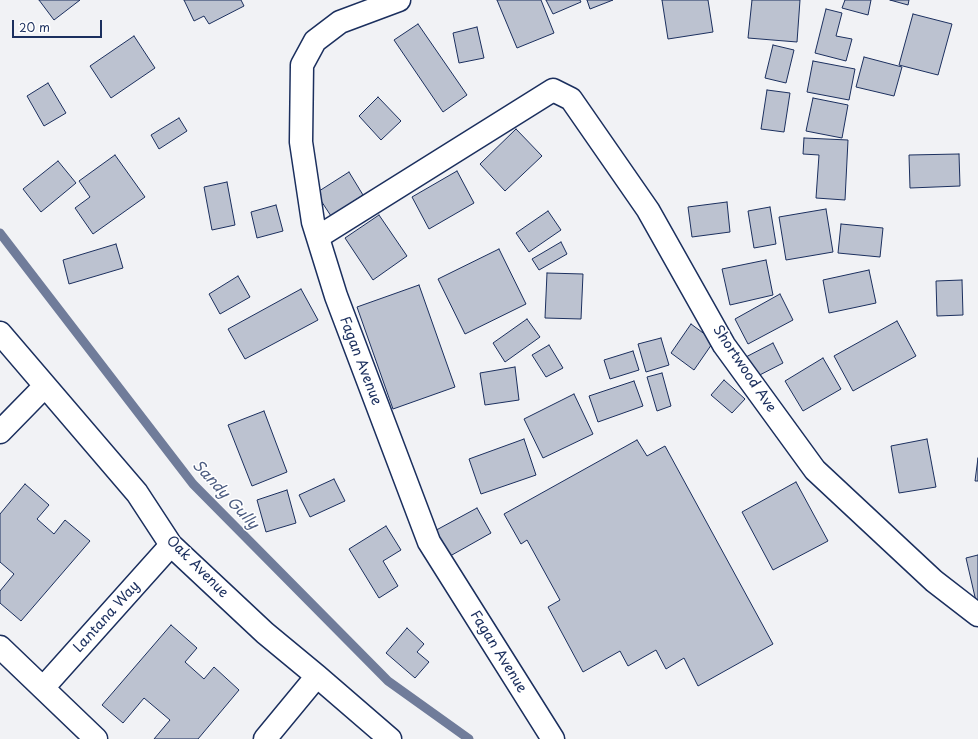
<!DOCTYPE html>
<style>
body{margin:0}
#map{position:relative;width:978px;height:739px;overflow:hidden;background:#f1f2f5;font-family:"Playpen Sans",sans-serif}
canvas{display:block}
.scale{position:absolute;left:12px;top:20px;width:90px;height:18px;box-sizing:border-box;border:2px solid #1b2f5e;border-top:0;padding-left:5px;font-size:12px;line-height:14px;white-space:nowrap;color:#1b2f5e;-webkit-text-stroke:3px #fff;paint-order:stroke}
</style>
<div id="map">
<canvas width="978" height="739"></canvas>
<div class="scale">20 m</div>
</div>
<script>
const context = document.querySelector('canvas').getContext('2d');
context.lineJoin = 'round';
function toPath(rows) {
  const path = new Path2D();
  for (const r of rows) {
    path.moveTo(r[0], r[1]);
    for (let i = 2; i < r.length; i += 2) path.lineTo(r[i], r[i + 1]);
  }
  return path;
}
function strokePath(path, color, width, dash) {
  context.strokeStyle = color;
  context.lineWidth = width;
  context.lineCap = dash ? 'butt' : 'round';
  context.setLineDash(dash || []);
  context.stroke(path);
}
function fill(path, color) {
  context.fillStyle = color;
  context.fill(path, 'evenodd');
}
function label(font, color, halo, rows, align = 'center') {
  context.font = font + ' "Playpen Sans",sans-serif';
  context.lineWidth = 3;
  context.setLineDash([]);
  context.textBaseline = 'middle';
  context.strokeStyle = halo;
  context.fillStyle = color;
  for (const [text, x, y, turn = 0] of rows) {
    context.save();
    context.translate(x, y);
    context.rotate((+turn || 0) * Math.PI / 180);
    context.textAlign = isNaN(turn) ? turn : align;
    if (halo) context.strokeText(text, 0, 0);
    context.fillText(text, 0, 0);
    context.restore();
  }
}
strokePath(toPath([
 [0,233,193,484,388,681,469,739]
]), '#707c9a', 9);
const building = toPath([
 [39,0,80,0,54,20,39,0],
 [184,0,241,0,244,6,209,24,204,16,194,21,184,0],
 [497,0,541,0,554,33,517,48,497,0],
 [546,0,580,0,581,2,553,14,546,0],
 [587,0,613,0,590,9,587,0],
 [662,0,708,0,713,32,668,39,662,0],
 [752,0,800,0,797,42,748,38,752,0],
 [845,0,871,0,868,15,842,8,845,0],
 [890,0,909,0,908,5,890,0],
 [826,9,842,13,836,36,852,39,846,61,815,53,826,9],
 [913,14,952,24,938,75,899,65,913,14],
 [418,24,467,95,443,112,394,40,418,24],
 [477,27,484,58,459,63,453,33,477,27],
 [134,36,155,68,111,98,90,66,134,36],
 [773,45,794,50,786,83,765,78,773,45],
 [864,57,902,67,894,96,856,87,864,57],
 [813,61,855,69,849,100,807,92,813,61],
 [48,83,66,113,44,126,27,96,48,83],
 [767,90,790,93,784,132,761,129,767,90],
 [378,97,401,121,381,140,359,116,378,97],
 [813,98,848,105,842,138,806,131,813,98],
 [179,118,187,131,159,149,151,135,179,118],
 [516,129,542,156,505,191,480,164,516,129],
 [804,138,848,140,845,200,816,198,819,155,803,154,804,138],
 [959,154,960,186,910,188,909,155,959,154],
 [115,155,145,197,93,234,75,208,90,197,79,181,115,155],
 [58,161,76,183,41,212,23,189,58,161],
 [457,171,474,203,429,229,412,197,457,171],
 [349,172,363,195,331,216,316,193,349,172],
 [227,182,235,225,212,230,204,187,227,182],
 [727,202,730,232,692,237,688,207,727,202],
 [276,205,283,231,257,238,251,212,276,205],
 [770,207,776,244,754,248,748,211,770,207],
 [826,209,833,252,786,260,779,217,826,209],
 [548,211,561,230,529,252,516,233,548,211],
 [379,215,407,256,373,280,345,238,379,215],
 [841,224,883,228,880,257,838,253,841,224],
 [561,242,567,254,539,270,532,259,561,242],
 [116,244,123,268,69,284,63,260,116,244],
 [499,249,526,304,465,334,438,279,499,249],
 [766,260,773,295,730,305,722,269,766,260],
 [869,270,876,303,829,313,823,280,869,270],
 [547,273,583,274,581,319,545,318,547,273],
 [238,276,250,297,220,314,209,294,238,276],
 [962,280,963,315,937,316,936,281,962,280],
 [419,285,455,387,393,409,357,307,419,285],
 [301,289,318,320,245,359,228,329,301,289],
 [780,294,793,320,748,344,735,319,780,294],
 [527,319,540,337,505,362,493,343,527,319],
 [897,321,916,356,853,391,834,356,897,321],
 [691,324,714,341,694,370,671,353,691,324],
 [661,338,669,365,646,372,638,344,661,338],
 [773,343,783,363,752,379,742,359,773,343],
 [549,345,563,368,546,377,532,355,549,345],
 [633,351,639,370,610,379,604,360,633,351],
 [823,358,841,389,803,411,785,381,823,358],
 [515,367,519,400,485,405,480,373,515,367],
 [662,373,671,406,657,411,647,377,662,373],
 [724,380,745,399,732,413,711,395,724,380],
 [634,381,643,406,598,422,589,396,634,381],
 [574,394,593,434,543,458,524,419,574,394],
 [264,411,287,472,252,486,228,425,264,411],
 [524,439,536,475,481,494,469,459,524,439],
 [927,439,936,487,899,493,891,446,927,439],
 [637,440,647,456,665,446,773,644,698,686,684,658,666,669,656,650,628,666,620,651,583,672,548,607,560,600,527,540,521,544,504,514,637,440],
 [978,458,978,481,975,481,978,458],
 [334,479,345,501,310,517,299,495,334,479],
 [796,482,828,541,773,570,742,512,796,482],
 [25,484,49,505,37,519,54,534,65,520,90,541,21,621,0,603,0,591,14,574,0,562,0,514,25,484],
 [287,490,296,523,266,532,257,500,287,490],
 [477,508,491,533,443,560,429,534,477,508],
 [386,526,401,550,383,561,398,586,379,598,349,549,386,526],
 [978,555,978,610,966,558,978,555],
 [171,625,197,648,185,662,204,679,214,667,239,690,198,739,154,739,170,720,144,698,123,723,102,705,171,625],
 [407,628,424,644,417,652,429,662,415,678,386,653,407,628]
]);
fill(building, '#bcc2d0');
strokePath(building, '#1b2f5e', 1);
const minor = toPath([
 [399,0,340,22,315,41,302,65,301,142,313,222,336,296,429,542,553,739],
 [318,237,553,90,571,99,648,210,724,345,815,470,934,581,978,615],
 [0,333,137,493,171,545,265,633,317,676,390,739],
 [0,432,45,386],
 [0,647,96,739],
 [43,688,171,545],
 [265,739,317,676]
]);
strokePath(minor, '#1b2f5e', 25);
strokePath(minor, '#fff', 22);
label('14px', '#1b2f5e', '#fff', [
 ["Fagan Avenue",360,361,69],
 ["Shortwood Ave",744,369,56],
 ["Oak Avenue",197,567,45],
 ["Lantana Way",107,617,-48],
 ["Fagan Avenue",498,652,58]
]);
label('italic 15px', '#4c5c81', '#fff', [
 ["Sandy Gully",225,495,47]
]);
</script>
